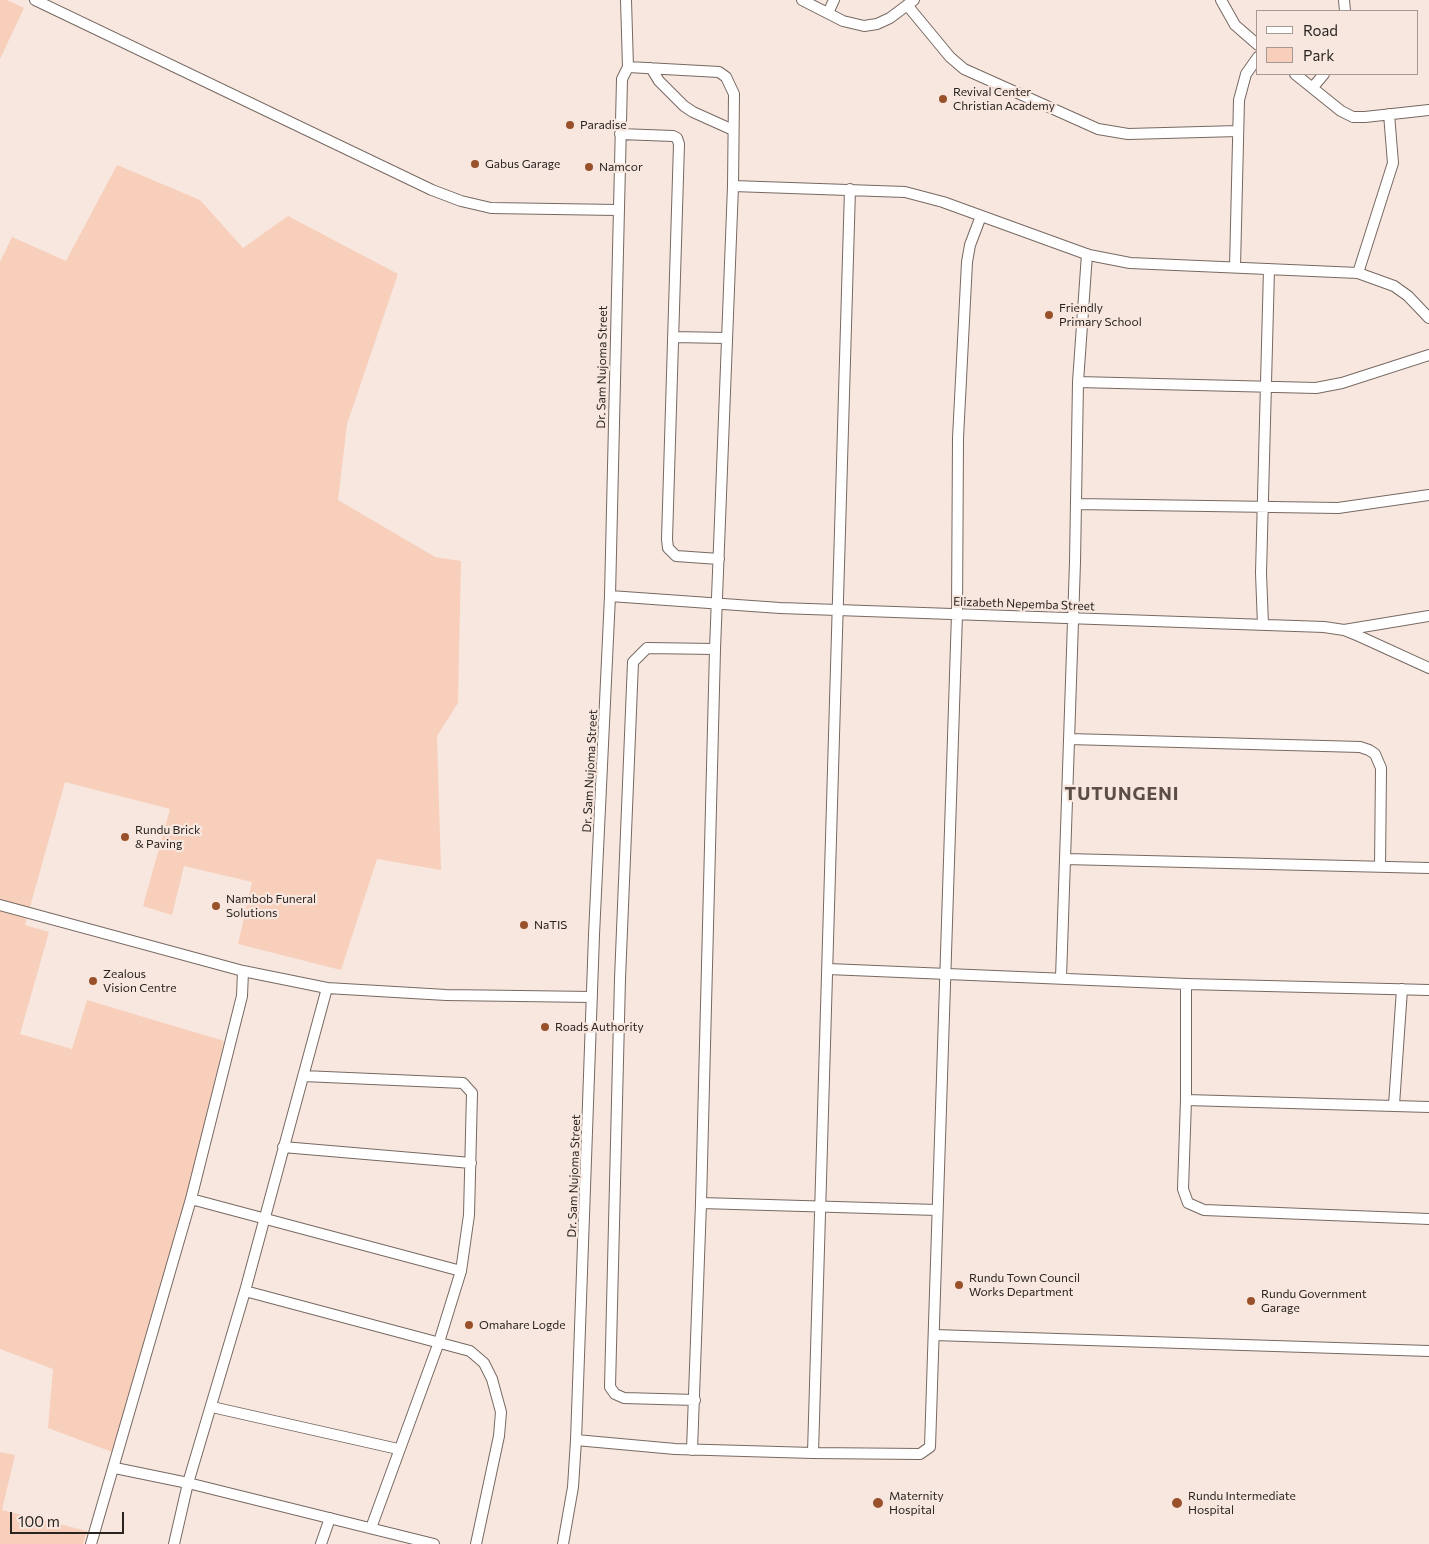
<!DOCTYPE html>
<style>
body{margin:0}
#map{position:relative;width:1429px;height:1544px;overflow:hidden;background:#f7e7df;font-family:Commissioner,sans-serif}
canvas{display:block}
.legend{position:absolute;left:1256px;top:10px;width:162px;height:65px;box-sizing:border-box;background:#f7e7df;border:1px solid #a59993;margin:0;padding:6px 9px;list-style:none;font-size:15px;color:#2a2421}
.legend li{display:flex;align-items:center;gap:10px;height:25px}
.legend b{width:25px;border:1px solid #a59993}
.scale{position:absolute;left:10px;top:1512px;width:114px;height:22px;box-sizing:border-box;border:2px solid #2a2421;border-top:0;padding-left:6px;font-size:15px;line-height:18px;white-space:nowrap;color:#2a2421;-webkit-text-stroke:4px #f7e7df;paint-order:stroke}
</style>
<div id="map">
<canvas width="1429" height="1544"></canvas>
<ul class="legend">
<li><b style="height:6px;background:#fff"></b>Road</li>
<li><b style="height:14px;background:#f7cfbb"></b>Park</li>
</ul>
<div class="scale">100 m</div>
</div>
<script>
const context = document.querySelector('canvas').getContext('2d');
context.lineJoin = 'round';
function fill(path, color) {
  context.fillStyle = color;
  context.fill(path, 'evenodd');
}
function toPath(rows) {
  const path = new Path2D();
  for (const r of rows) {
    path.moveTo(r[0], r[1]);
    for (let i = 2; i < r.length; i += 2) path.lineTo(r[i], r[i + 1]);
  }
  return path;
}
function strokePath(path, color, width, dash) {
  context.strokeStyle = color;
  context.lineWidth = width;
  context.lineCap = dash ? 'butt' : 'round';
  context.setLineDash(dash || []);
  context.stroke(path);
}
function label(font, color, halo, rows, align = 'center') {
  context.font = font + ' Commissioner,sans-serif';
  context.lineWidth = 4.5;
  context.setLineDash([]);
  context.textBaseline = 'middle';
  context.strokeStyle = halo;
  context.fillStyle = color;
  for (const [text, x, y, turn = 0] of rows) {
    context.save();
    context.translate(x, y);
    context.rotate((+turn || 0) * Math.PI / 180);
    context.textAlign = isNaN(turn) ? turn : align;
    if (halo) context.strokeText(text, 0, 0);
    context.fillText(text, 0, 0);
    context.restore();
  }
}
fill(toPath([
 [0,0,7,0,24,8,0,59],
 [117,165,200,200,243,248,288,216,398,274,347,424,338,500,435,557,461,561,458,703,437,736,441,870,377,859,341,970,238,944,252,882,184,866,172,915,143,906,170,809,65,782,25,925,49,932,20,1034,72,1049,87,1000,224,1041,186,1200,112,1452,48,1428,53,1369,0,1349,0,262,12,237,66,261],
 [0,1452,15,1455,2,1510,87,1531,83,1544,0,1544]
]), '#f7cfbb');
const minor = toPath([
 [35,0,432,190,461,201,491,208,617,210],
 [802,0,843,21,864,26,877,24,890,18,914,0],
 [1221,0,1235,25,1258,45],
 [1344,0,1345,11],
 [907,5,950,57,964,69,1098,129,1128,134,1238,131],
 [828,13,834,0],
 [628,67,719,72,726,77,734,94,733,186,715,649,701,1203,692,1450],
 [651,68,659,81,684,106,693,112,733,130],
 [1295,74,1341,111,1353,117,1365,117,1429,110],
 [1313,87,1324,74],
 [620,134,673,136,677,138,679,144,667,539,668,548,676,556,719,559],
 [733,186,905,192,943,202,1089,255,1130,263,1358,273,1394,286,1408,296,1429,318],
 [1235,267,1239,100,1246,74,1258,57],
 [1358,273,1393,163,1389,114],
 [673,337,727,338],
 [1078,382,1316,388,1342,383,1429,355],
 [1076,504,1338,508,1429,495],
 [610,596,780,608,1324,627,1344,630,1361,637,1429,668],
 [1263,625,1261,573,1269,269],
 [1344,630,1429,616],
 [1069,739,1360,747,1369,750,1375,754,1381,768,1380,867],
 [1065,859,1429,868],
 [0,905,243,971,327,988,446,995,592,997],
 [828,969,1186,984,1429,990],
 [1061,978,1075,562,1078,382,1087,254],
 [1186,984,1186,1100,1183,1189,1188,1203,1204,1210,1429,1219],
 [303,1076,463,1083,472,1093,469,1215,461,1271,439,1342,371,1528],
 [1186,1100,1429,1107],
 [1394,1105,1402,989],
 [283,1147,471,1163],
 [191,1199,461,1271],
 [701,1203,937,1210],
 [245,1291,470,1351,484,1363,492,1379,501,1412,499,1436,476,1544],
 [934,1335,1429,1351],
 [695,1400,624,1398,615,1394,610,1387,620,979,633,662,647,648,715,649],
 [212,1407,398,1449],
 [576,1440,675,1449,813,1453,920,1454,930,1447,957,614,958,438,967,262,970,245,981,216],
 [813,1453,850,189],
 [115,1468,188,1483,434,1544],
 [91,1544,191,1199,242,996,243,971],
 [174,1544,188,1483,245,1291,327,988],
 [321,1544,330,1518],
 [563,1544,573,1487,576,1440,594,935,610,596,622,79,628,67,626,0]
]);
strokePath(minor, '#776962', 12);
strokePath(minor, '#fff', 10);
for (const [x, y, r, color] of [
 [943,99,5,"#98512a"],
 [570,125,5,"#98512a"],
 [475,164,5,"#98512a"],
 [589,167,5,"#98512a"],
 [1049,315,5,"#98512a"],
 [125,837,5,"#98512a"],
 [216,906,5,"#98512a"],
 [524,925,5,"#98512a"],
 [93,981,5,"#98512a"],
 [545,1027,5,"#98512a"],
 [959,1285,5,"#98512a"],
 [1251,1301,5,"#98512a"],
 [469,1325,5,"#98512a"],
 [878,1503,6,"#98512a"],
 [1177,1503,6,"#98512a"]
]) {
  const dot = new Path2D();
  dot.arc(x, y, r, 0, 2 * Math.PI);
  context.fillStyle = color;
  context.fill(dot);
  strokePath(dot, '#f7e7df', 2);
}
label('12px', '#2a2421', '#f7e7df', [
 ["Revival Center",953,92],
 ["Christian Academy",953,106],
 ["Paradise",580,125],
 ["Gabus Garage",485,164],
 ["Namcor",599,167],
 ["Friendly",1059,308],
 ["Primary School",1059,322],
 ["Rundu Brick",135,830],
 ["& Paving",135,844],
 ["Nambob Funeral",226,899],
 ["Solutions",226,913],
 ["NaTIS",534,925],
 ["Zealous",103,974],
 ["Vision Centre",103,988],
 ["Roads Authority",555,1027],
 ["Rundu Town Council",969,1278],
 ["Works Department",969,1292],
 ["Rundu Government",1261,1294],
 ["Garage",1261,1308],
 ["Omahare Logde",479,1325],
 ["Maternity",889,1496],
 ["Hospital",889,1510],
 ["Rundu Intermediate",1188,1496],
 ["Hospital",1188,1510]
], 'left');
label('12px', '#2a2421', '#f7e7df', [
 ["Dr. Sam Nujoma Street",602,367,-89],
 ["Elizabeth Nepemba Street",1024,604,2],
 ["Dr. Sam Nujoma Street",590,771,-87],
 ["Dr. Sam Nujoma Street",574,1176,-88]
]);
context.letterSpacing = '1px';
label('bold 18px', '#5b4e47', '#f7e7df', [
 ["TUTUNGENI",1122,794]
]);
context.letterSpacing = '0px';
</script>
